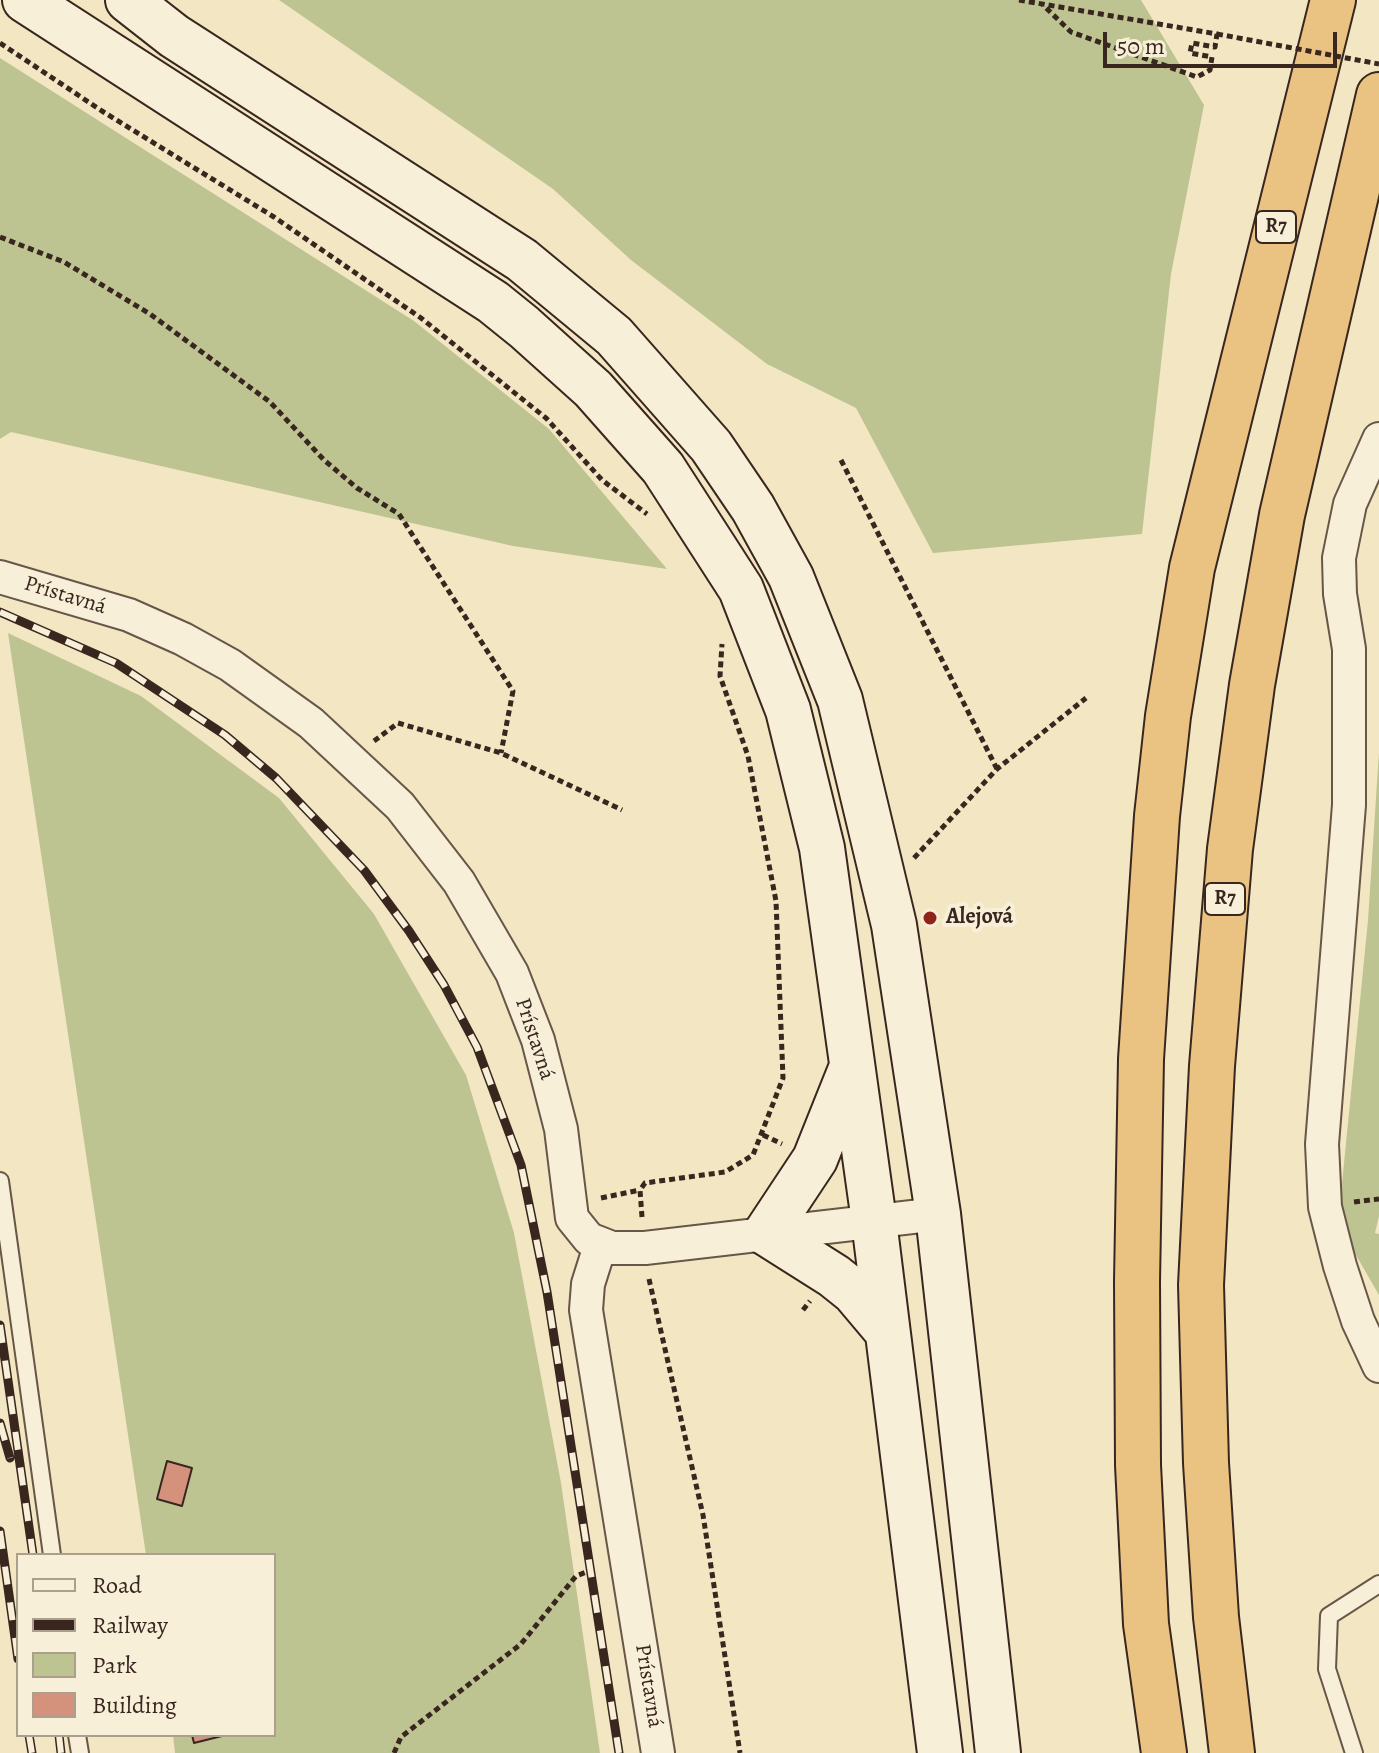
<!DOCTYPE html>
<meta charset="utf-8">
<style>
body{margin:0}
#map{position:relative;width:1379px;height:1753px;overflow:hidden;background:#f3e6c3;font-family:Alegreya,serif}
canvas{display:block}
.legend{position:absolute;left:16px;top:1553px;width:260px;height:184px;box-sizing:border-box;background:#f7efd8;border:2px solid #ab9f8e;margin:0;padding:10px 14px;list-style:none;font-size:24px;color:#39261f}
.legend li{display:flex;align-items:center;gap:16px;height:40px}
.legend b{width:40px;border:2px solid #ab9f8e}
.scale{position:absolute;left:1103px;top:32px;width:234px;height:36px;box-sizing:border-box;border:4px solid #39261f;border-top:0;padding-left:10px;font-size:24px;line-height:28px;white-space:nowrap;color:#39261f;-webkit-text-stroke:6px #f7efd8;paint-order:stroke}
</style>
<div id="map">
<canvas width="1379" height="1753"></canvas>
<ul class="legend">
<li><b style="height:10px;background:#f7efd8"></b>Road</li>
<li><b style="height:10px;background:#39261f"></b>Railway</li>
<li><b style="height:22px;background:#bdc492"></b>Park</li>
<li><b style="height:22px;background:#d4917c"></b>Building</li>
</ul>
<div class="scale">50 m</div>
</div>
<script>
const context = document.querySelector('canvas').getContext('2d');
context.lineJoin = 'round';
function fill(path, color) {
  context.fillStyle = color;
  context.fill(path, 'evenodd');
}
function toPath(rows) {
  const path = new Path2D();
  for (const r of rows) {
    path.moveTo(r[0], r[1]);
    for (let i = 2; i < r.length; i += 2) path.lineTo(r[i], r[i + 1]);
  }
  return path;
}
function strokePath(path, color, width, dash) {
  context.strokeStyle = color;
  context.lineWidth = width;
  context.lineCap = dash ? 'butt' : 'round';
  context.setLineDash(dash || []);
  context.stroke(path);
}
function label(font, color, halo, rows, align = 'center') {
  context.font = font + ' Alegreya,serif';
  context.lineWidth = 8;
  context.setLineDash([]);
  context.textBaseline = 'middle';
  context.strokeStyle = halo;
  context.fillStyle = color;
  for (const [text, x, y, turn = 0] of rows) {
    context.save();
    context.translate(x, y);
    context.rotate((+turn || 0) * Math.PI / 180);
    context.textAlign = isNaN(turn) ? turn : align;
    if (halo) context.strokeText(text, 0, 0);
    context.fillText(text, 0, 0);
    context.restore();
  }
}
fill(toPath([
 [279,0,1141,0,1204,105,1171,274,1142,534,933,553,856,408,767,364,631,260,553,189],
 [0,58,414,321,549,429,667,569,513,546,11,432,0,439],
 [8,633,141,696,279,798,374,914,466,1075,514,1233,561,1483,600,1753,175,1753,173,1735,274,1735,274,1555,146,1555],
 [1379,752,1379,1216,1375,1233,1379,1234,1379,1295,1338,1224,1368,920]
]), '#bdc492');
const building = toPath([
 [167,1461,192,1468,182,1506,157,1499,167,1461],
 [192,1735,222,1735,222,1736,194,1743,192,1735]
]);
fill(building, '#d4917c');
strokePath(building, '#39261f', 2);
const lane = toPath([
 [0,1181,52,1555],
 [77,1735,80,1753],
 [1354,1753,1327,1669,1329,1616,1379,1584]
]);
const street = toPath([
 [1379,439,1350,504,1339,558,1340,594,1349,649,1349,805,1322,1144,1325,1207,1340,1266,1358,1321,1379,1366],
 [0,577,129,615,183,639,230,665,311,723,400,806,459,882,512,973,538,1040,561,1129,572,1218,589,1239,612,1248,645,1248,938,1214],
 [600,1246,588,1284,586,1310,658,1753]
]);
const secondary = toPath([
 [25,0,493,302,524,327,593,389,663,468,741,589,788,710,822,848,874,1221,940,1753],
 [128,0,174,36,522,260,614,336,711,446,753,508,791,577,840,700,894,925,938,1214,998,1753],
 [851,1069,815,1159,766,1233,834,1276,854,1292,886,1330]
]);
const highway = toPath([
 [1164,1753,1146,1624,1138,1465,1137,1281,1141,1059,1157,816,1168,716,1192,568,1333,0],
 [1232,1753,1216,1617,1206,1463,1201,1285,1212,1066,1230,849,1252,685,1282,515,1379,95]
]);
strokePath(lane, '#685648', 20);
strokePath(street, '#685648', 36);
strokePath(secondary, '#39261f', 48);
strokePath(highway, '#39261f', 48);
strokePath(toPath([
 [1019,0,1217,34,1215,47,1192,43,1190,53,1212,57,1210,70,1197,77,1071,32,1042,4],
 [0,43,102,111,274,217,421,318,546,418,602,480,647,514],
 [0,237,64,262,150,314,270,402,324,460,357,488,399,514,513,691,501,753],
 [841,460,997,769],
 [374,741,398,723,501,753,622,810],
 [914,858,997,769,1086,698],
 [763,1135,782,1144],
 [601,1198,640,1190],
 [1354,1202,1379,1199],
 [642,1217,640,1190,645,1183,725,1172,753,1155,783,1078,776,901,748,756,720,676,722,644],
 [649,1279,703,1515,740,1753],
 [803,1310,810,1301],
 [394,1753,401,1737,521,1644,576,1576,597,1568]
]), '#39261f', 5, [6, 4]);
strokePath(lane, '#f7efd8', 16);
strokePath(street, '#f7efd8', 32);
strokePath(secondary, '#f7efd8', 44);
strokePath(highway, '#eac382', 44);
const rail = toPath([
 [0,612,116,663,225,735,276,778,364,870,409,931,444,985,477,1047,521,1165,547,1292,619,1753],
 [0,1325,33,1555],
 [0,1423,10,1458],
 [0,1531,18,1659],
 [29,1735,32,1753],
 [59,1735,61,1753]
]);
strokePath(rail, '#39261f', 9);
strokePath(rail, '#f7efd8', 6, [18]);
strokePath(toPath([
 [1217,34,1379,64]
]), '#39261f', 5, [6, 4]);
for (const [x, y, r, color] of [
 [930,918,8,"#8f2418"]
]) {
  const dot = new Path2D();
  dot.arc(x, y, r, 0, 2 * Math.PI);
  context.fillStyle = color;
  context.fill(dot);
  strokePath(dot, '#f7efd8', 3);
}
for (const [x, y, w] of [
 [1276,227,40],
 [1225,899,40]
]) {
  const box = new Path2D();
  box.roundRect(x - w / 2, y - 16, w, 32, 6);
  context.fillStyle = '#f7efd8';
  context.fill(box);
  strokePath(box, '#39261f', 2);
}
label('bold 20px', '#39261f', null, [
 ["R7",1276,227],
 ["R7",1225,899]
]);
label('22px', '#39261f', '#f7efd8', [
 ["Prístavná",65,596,17],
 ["Prístavná",534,1039,72],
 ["Prístavná",648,1686,81]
]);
label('bold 22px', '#39261f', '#f7efd8', [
 ["Alejová",946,918]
], 'left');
</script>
